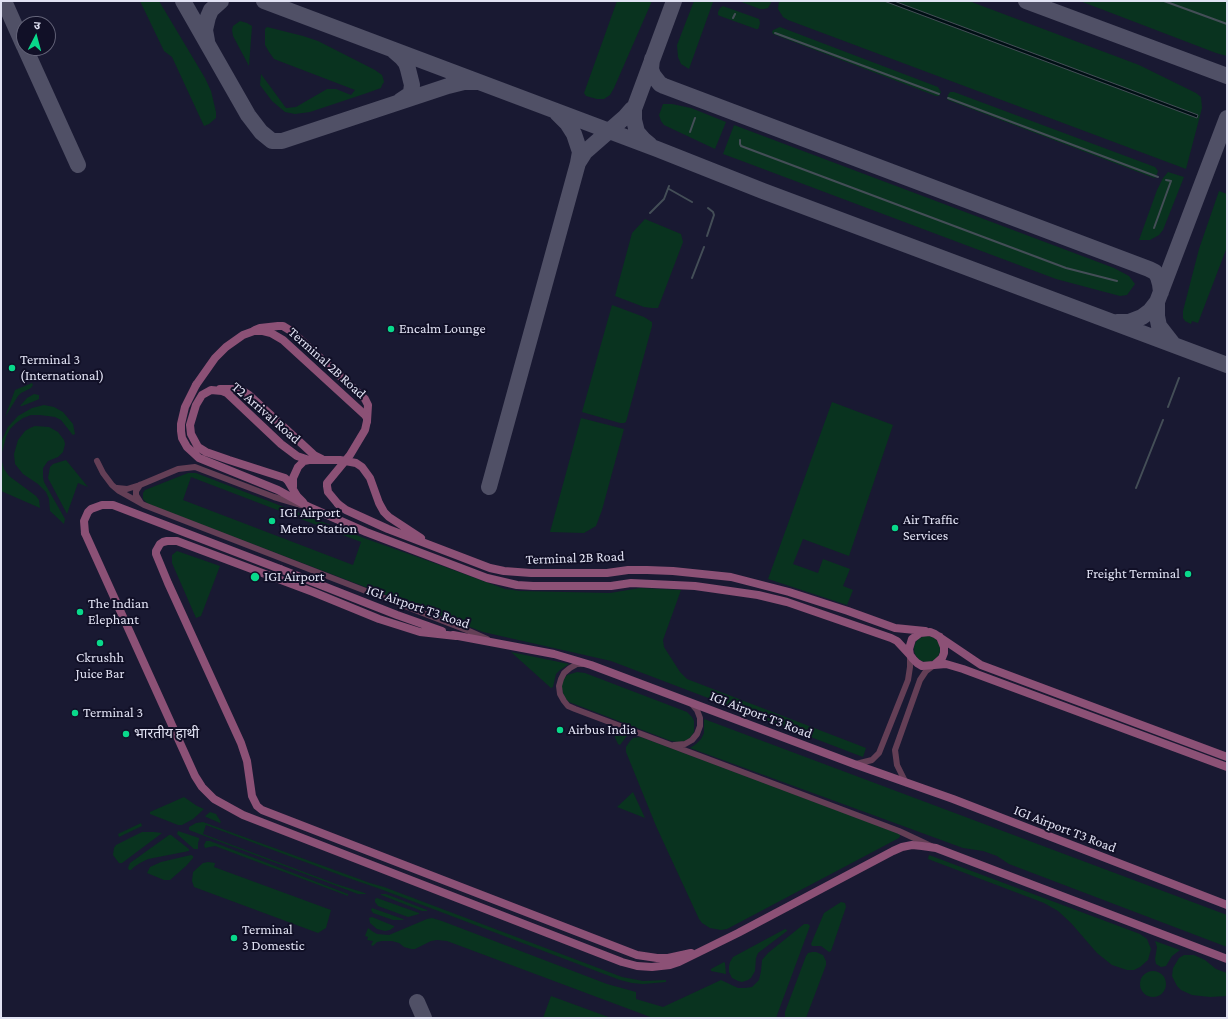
<!DOCTYPE html>
<meta charset="utf-8">
<style>
body{margin:0}
#map{position:relative;width:1228px;height:1019px;overflow:hidden;background:#191932;font-family:"Crimson Pro","Noto Sans Devanagari",serif}
canvas{display:block}
.frame{position:absolute;inset:0;border:2px solid #e1e2f3;pointer-events:none}
.north{position:absolute;left:16px;top:16px;width:40px;height:40px;box-sizing:border-box;background:#111027;border:1px solid #646479;border-radius:50%;rotate:6deg;font-size:11px;font-weight:700;line-height:16px;text-align:center;color:#e1e2f3}
.north::after{content:'';display:block;margin:auto;width:14px;height:18px;background:#09d98b;clip-path:polygon(50% 0,100% 100%,50% 72%,0 100%)}
</style>
<div id="map">
<canvas width="1228" height="1019"></canvas>
<div class="frame"></div>
<div class="north">उ</div>
</div>
<script>
const context = document.querySelector('canvas').getContext('2d');
context.lineJoin = 'round';
function fill(path, color) {
  context.fillStyle = color;
  context.fill(path, 'evenodd');
}
function toPath(rows) {
  const path = new Path2D();
  for (const r of rows) {
    if (r.length === 3) {
      path.moveTo(r[0] + r[2], r[1]);
      path.arc(r[0], r[1], r[2], 0, 2 * Math.PI);
      continue;
    }
    path.moveTo(r[0], r[1]);
    for (let i = 2; i < r.length; i += 2) path.lineTo(r[i], r[i + 1]);
  }
  return path;
}
function strokePath(path, color, width, dash) {
  context.strokeStyle = color;
  context.lineWidth = width;
  context.lineCap = dash ? 'butt' : 'round';
  context.setLineDash(dash || []);
  context.stroke(path);
}
function label(font, color, halo, rows, align = 'center') {
  context.font = font + ' "Crimson Pro","Noto Sans Devanagari",serif';
  context.lineWidth = 4;
  context.setLineDash([]);
  context.textBaseline = 'middle';
  context.strokeStyle = halo;
  context.fillStyle = color;
  for (const [text, x, y, turn = 0] of rows) {
    context.save();
    context.translate(x, y);
    context.rotate((+turn || 0) * Math.PI / 180);
    context.textAlign = isNaN(turn) ? turn : align;
    if (halo) context.strokeText(text, 0, 0);
    context.fillText(text, 0, 0);
    context.restore();
  }
}
fill(toPath([
 [140,1,159,1,205,78,211,91,216,112,216,118,209,124,204,126,172,57,164,51],
 [617,1,652,1,614,88,610,95,604,99,597,99,586,96,584,93],
 [694,1,712,1,713,2,689,69,681,64,678,57,677,45],
 [739,1,772,1,768,8,764,9,760,9],
 [779,1,969,1,1139,65,1196,93,1201,97,1202,108,1186,169,788,20,783,17,778,9],
 [1080,1,1227,1,1227,56,1216,53],
 [723,6,759,19,760,23,759,27,758,29,756,29,720,16,718,15,718,12,720,8],
 [240,21,247,23,252,26,249,66,233,36,232,30,233,26],
 [267,27,303,36,318,41,375,70,382,75,383,78,384,82,382,85,381,88,367,93,310,112,295,114,285,112,272,101,260,85,261,74,286,108,296,107,327,89,336,89,351,95,355,90,274,59,269,52,265,45,265,29],
 [780,27,938,87,941,92,939,96,936,96,773,34,772,32,773,30],
 [950,92,954,92,1155,167,1158,171,1156,177,1154,178,948,100,947,99,948,95],
 [663,104,672,104,691,108,726,122,715,149,664,125,661,121,659,115],
 [734,125,1114,268,1129,276,1135,284,1127,295,1120,296,1056,279,742,161,723,154],
 [1168,172,1184,177,1163,230,1159,235,1150,240,1139,240,1157,190,1163,178],
 [1219,191,1227,194,1227,247,1198,323,1192,321,1191,324,1185,321,1183,318,1183,311,1199,249],
 [645,219,681,234,683,242,658,308,652,308,644,307,615,296,632,233],
 [612,305,644,317,652,322,652,326,626,422,624,423,620,423,582,412],
 [32,383,33,385,31,388,21,393,18,396,5,417,15,390],
 [34,394,39,395,39,399,37,400,22,406,20,406,27,398],
 [832,402,893,425,849,556,803,539,793,564,818,573,823,559,850,569,843,586,853,590,847,605,768,579],
 [44,405,54,407,63,412,73,424,75,434,73,435,72,434,61,420,55,417,40,415,31,415,23,418,16,423,10,429,6,437,2,452,2,462,4,469,9,476,36,496,39,500,40,508,1,491,1,442,8,427,18,416,32,408],
 [581,418,624,429,602,510,596,526,584,533,550,532],
 [35,426,49,427,58,432,64,440,65,444,63,452,58,457,48,461,43,468,43,477,44,482,65,519,64,524,50,511,49,499,46,492,38,484,23,474,15,464,14,454,18,440,25,431,30,428],
 [66,460,88,487,78,483,67,514,48,478,50,467,53,464],
 [188,473,196,473,364,538,437,564,505,589,520,591,610,593,640,588,681,590,663,640,664,647,680,672,687,679,866,748,863,757,611,661,483,632,148,504,143,499,143,493,145,490],
 [191,477,361,542,353,565,183,500],
 [177,551,220,566,201,616,196,618,172,563,172,555],
 [927,649,13],
 [511,652,569,664,560,670,556,674,553,687,551,688],
 [577,672,585,673,687,712,692,717,694,721,694,732,690,738,685,741,678,742,671,741,569,702,564,697,562,689,562,683,564,679,567,675],
 [704,719,1227,915,1227,947,1009,864,997,856,983,851,963,848,690,748,696,744,701,739,704,733],
 [613,725,631,733,630,735,626,737,620,745,618,744,611,729],
 [641,737,900,834,900,836,899,838,727,929,721,930,710,928,702,923,699,919,656,826,626,752,626,747,630,741,633,738],
 [633,792,645,818,617,807],
 [184,797,197,806,204,809,193,819,182,825,178,825,150,814,150,812],
 [210,812,216,814,221,822,220,823,206,817,205,816],
 [203,822,370,883,384,887,622,977,643,981,666,980,666,982,643,984,632,983,620,980,383,890,340,875,206,825,203,834,336,884,365,893,366,894,358,894,189,830,189,827,196,823],
 [141,823,142,826,119,837,118,834],
 [178,831,199,838,199,840,198,843,198,849,194,849,177,834],
 [142,832,154,832,162,833,122,863,119,863,113,855,114,848,116,845],
 [169,835,171,835,189,849,189,851,148,859,140,863,134,867,131,870,129,870,128,868,130,863],
 [206,841,210,841,348,894,348,896,215,846,205,848,204,845],
 [191,855,193,856,193,858,186,866,170,880,164,880,147,873,150,867,161,862],
 [929,855,1140,934,1147,939,1151,949,1148,960,1140,967,1134,970,1127,970,1112,965,1097,953,1071,923,1058,911,1044,903,928,859],
 [208,862,215,863,214,867,331,910,326,928,318,933,194,887,192,881,193,872,203,863],
 [381,894,386,894,427,910,427,911,422,911,381,895],
 [377,898,419,913,419,914,408,917,378,906,375,902,375,899],
 [841,902,845,903,846,907,831,951,829,952,821,946,812,946,811,944,824,913],
 [372,908,403,919,404,920,393,920,373,913,371,910],
 [372,917,394,926,394,927,390,930,385,931,377,929,370,923,369,918],
 [432,918,442,921,607,984,636,992,636,999,663,1007,721,980,738,988,745,988,752,987,759,980,761,971,762,960,768,953,804,924,808,924,810,926,776,1018,653,1018,447,941,437,940,431,941,415,949,411,949,404,947,399,943,392,941,382,941,377,942,373,946,371,945,373,941,367,940,368,937,365,936,368,928,372,931,377,934,389,935,427,919],
 [785,929,787,930,787,931,758,953,756,958,755,971,751,978,748,980,742,982,738,981,732,978,729,972,729,966,730,962,733,957],
 [1155,941,1180,950,1172,956,1166,966,1161,967,1156,964,1155,959,1157,947],
 [812,952,816,952,823,955,826,961,826,965,806,1018,785,1018,785,1012,806,956,808,953],
 [1184,955,1194,955,1205,960,1216,969,1227,973,1227,996,1210,997,1192,995,1181,990,1177,986,1172,976,1173,968,1179,958],
 [724,962,725,963,726,974,711,971,711,969],
 [1153,984,13],
 [551,996,611,1018,543,1018]
]), '#09331f');
const water = toPath([
 [884,1,894,1,1198,115,1197,118,884,1]
]);
fill(water, '#000f14');
strokePath(water, '#444e57', 1);
strokePath(toPath([
 [1164,1,1227,24],
 [733,18,735,14],
 [775,33,939,94],
 [948,98,1158,177],
 [690,132,695,118],
 [740,140,740,144,741,146,1066,268,1117,281],
 [669,189,692,202],
 [650,213,664,199,669,186],
 [1154,228,1171,181,1166,180],
 [707,236,714,215,713,212,708,208],
 [692,278,704,247],
 [1168,407,1179,378],
 [1136,488,1163,420]
]), '#444e57', 2);
strokePath(toPath([
 [4,1,24,46],
 [183,1,248,115,261,132,272,141,282,141,448,86,464,82,476,82],
 [264,1,657,149,763,191,1227,365],
 [1026,1,1227,76],
 [207,41,205,30,208,17,211,10,221,1],
 [25,48,78,165],
 [394,51,402,58,406,63,408,69,412,85,411,92,409,95,400,101],
 [652,59,651,69,653,75,660,84,664,86,1149,269,1155,272,1158,277,1160,284,1161,292],
 [557,113,567,123,574,134,580,152,578,163],
 [650,145,644,140,637,132,634,120,634,109,674,1],
 [1157,302,1157,316,1159,326,1173,344],
 [1117,322,1129,322,1142,317,1150,311,1157,302,1227,118],
 [489,487,578,163,585,152,625,117,632,109],
 [417,1002,424,1018]
]), '#505066', 16);
strokePath(toPath([
 [97,461,103,473,112,485,119,491,144,505,469,631,487,639],
 [140,485,136,491,136,495,141,503],
 [117,488,127,489,140,485,178,469,195,467,274,497,301,505],
 [583,664,577,664,570,668,564,673,561,679,559,686,560,694,564,701,568,706,575,709,899,831,931,846],
 [674,745,685,744,692,740,697,734,700,726,700,718,697,710,691,703],
 [856,764,872,760,879,753,908,680,910,667,910,655],
 [906,783,897,765,895,750,920,680,926,671,934,665]
]), '#643f56', 6);
strokePath(toPath([
 [255,330,260,328,278,326,283,326,291,331,365,399,368,405,367,421],
 [196,385,185,407,181,424,181,431,182,438,187,447,199,458,278,490,309,507,366,532,487,578,517,585,533,586,611,586,631,583,695,586,758,595,787,602,891,638,897,641,910,655],
 [220,389,237,389,241,390,249,395,314,455,322,459],
 [293,487,293,478,298,467,304,461,309,460],
 [303,502,297,496,288,481,285,478,229,460,206,452,198,447,191,434,190,425,196,405,202,395,211,390,222,391,227,393,281,444,297,456,309,460,340,460,356,463,362,467,370,478,379,503,384,512,389,517,421,538],
 [338,504,346,510,388,529,490,568,504,571,531,573,607,573,628,570,647,570,673,571,731,577,789,592,848,611,895,628,925,631],
 [85,533,195,776,202,787,214,799,243,815,622,962,637,966,652,967,670,965,679,962,738,933,893,851,902,847,912,845,922,846,936,848,1227,959],
 [280,569,397,615,442,631],
 [453,635,554,654,591,665,854,764,953,799,1227,905],
 [456,636,420,632,379,619,313,592,177,541,167,541,163,542,160,544,156,551,156,554,168,583,241,743,247,761,252,796,257,806,262,810,637,955,657,958,668,958,691,953],
 [940,637,944,647,944,653,942,658,934,665,922,666,917,663,913,659,910,655,909,649,912,639,920,633,930,632,935,634,981,665,1227,757],
 [934,665,946,664,963,669,1227,767]
]), '#8c5176', 8);
strokePath(toPath([
 [196,385,215,358,226,347,243,335,254,331,263,331,271,333,283,340,365,415,367,418,367,421,365,430,350,455,327,483,327,486,328,492,338,504],
 [85,533,84,521,88,512,91,509,102,505,113,505,280,569]
]), '#8c5176', 8);
for (const [x, y, r, color] of [
 [391,329,4,"#09d98b"],
 [12,368,4,"#09d98b"],
 [272,521,4,"#09d98b"],
 [895,528,4,"#09d98b"],
 [1188,574,4,"#09d98b"],
 [255,577,5,"#09d98b"],
 [80,612,4,"#09d98b"],
 [100,643,4,"#09d98b"],
 [75,713,4,"#09d98b"],
 [560,730,4,"#09d98b"],
 [126,734,4,"#09d98b"],
 [234,938,4,"#09d98b"]
]) {
  const dot = new Path2D();
  dot.arc(x, y, r, 0, 2 * Math.PI);
  context.fillStyle = color;
  context.fill(dot);
  strokePath(dot, '#111027', 1.5);
}
label('14px', '#e1e2f3', '#111027', [
 ["Encalm Lounge",399,329],
 ["Terminal 3",20,360],
 ["(International)",20,376],
 ["IGI Airport",280,513],
 ["Metro Station",280,529],
 ["Air Traffic",903,520],
 ["Services",903,536],
 ["Freight Terminal",1180,574,"right"],
 ["IGI Airport",264,577],
 ["The Indian",88,604],
 ["Elephant",88,620],
 ["Ckrushh",100,658,"center"],
 ["Juice Bar",100,674,"center"],
 ["Terminal 3",83,713],
 ["Airbus India",568,730],
 ["भारतीय हाथी",134,734],
 ["Terminal",242,930],
 ["3 Domestic",242,946]
], 'left');
label('14px', '#e1e2f3', '#111027', [
 ["Terminal 2B Road",327,363,42],
 ["T2 Arrival Road",266,413,41],
 ["Terminal 2B Road",575,558,-2],
 ["IGI Airport T3 Road",418,607,19],
 ["IGI Airport T3 Road",761,715,21],
 ["IGI Airport T3 Road",1065,829,21]
]);
</script>
